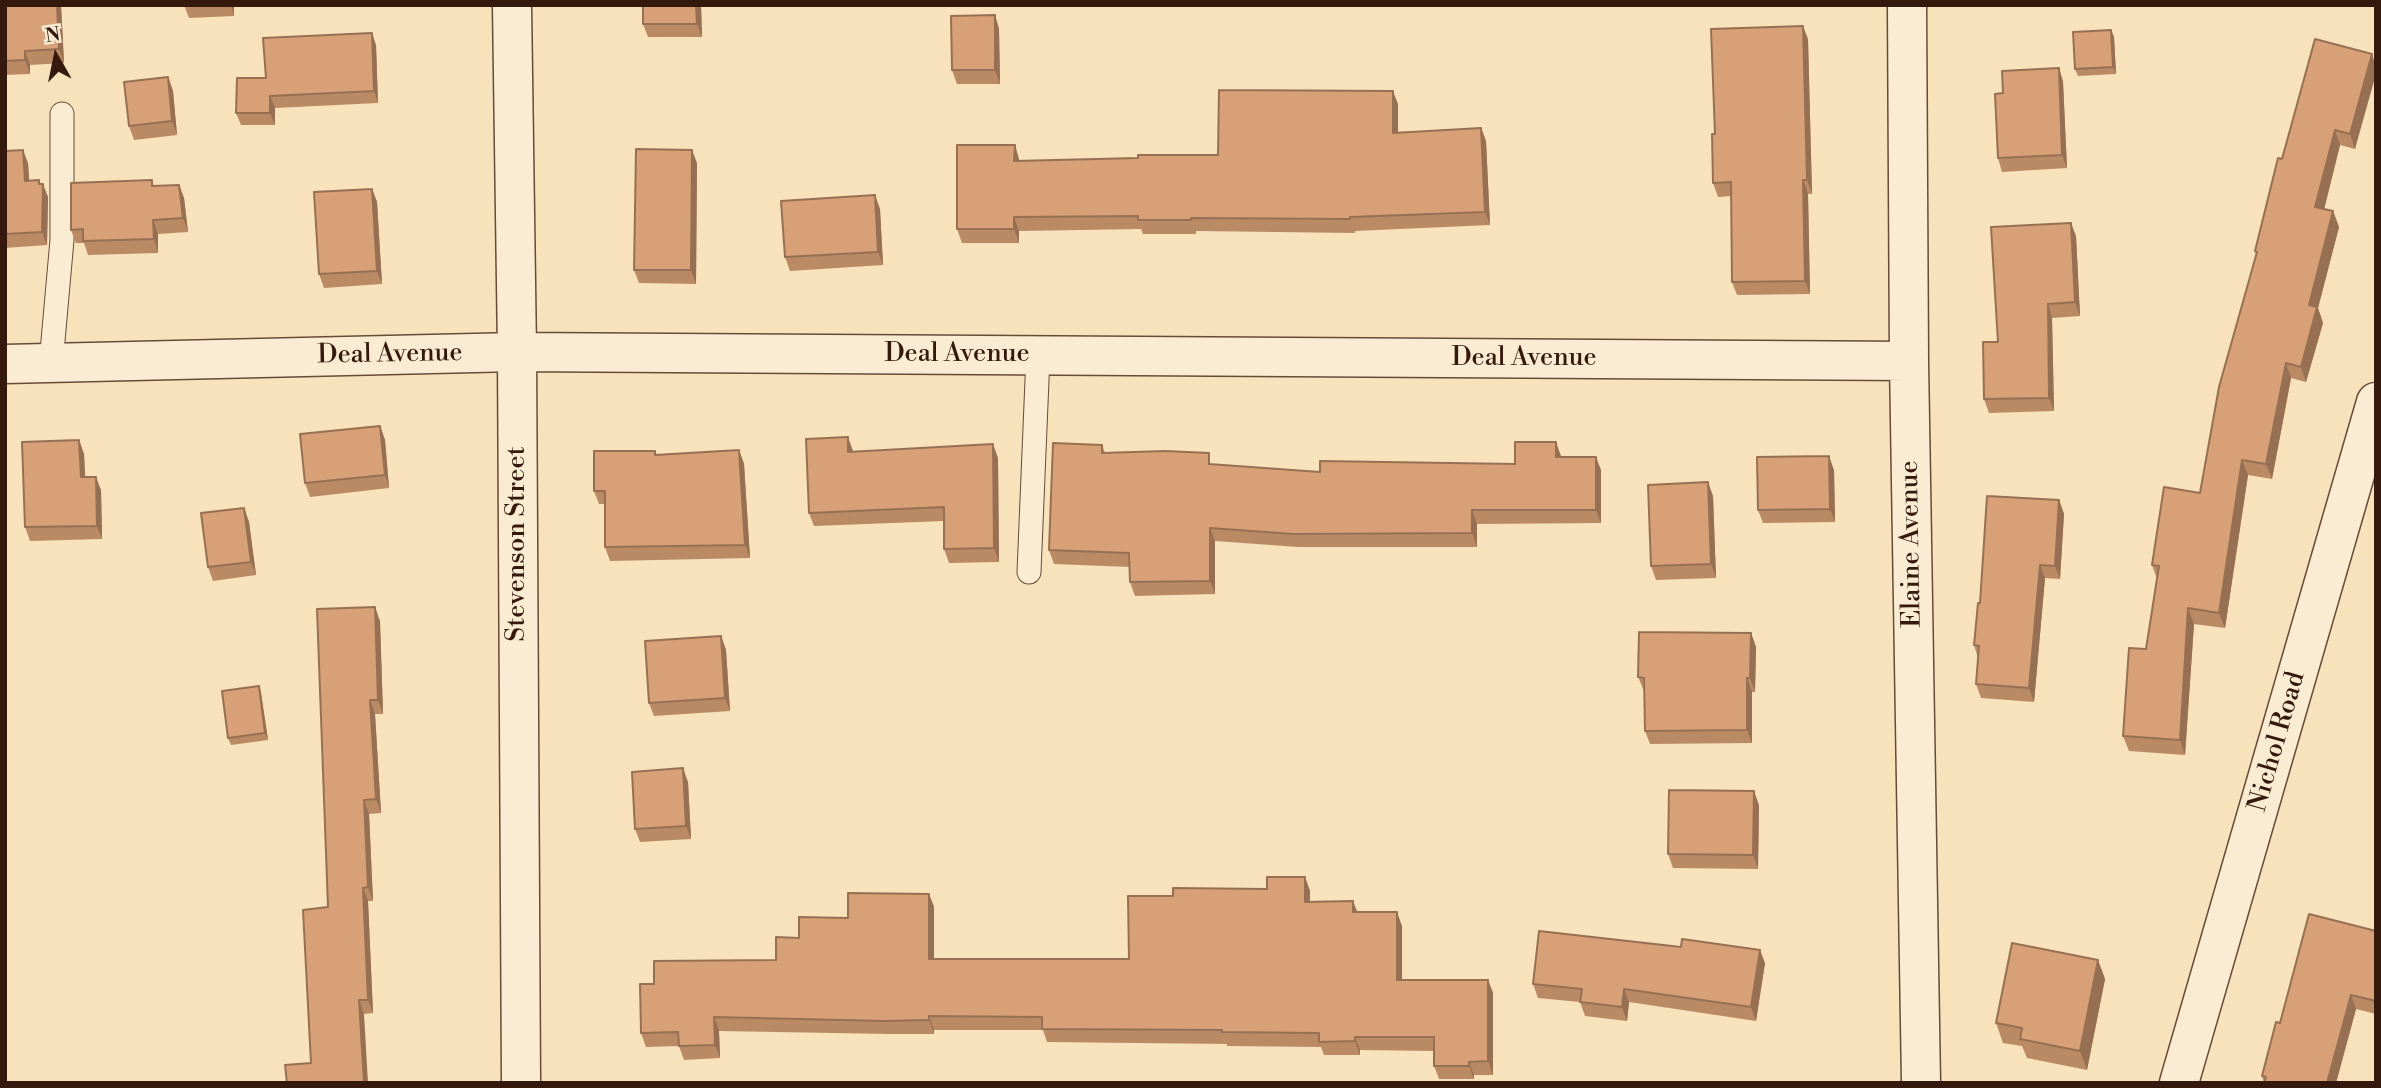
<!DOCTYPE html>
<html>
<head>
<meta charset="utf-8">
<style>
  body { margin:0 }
  #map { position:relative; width:2381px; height:1088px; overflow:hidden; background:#f7e2bc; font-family:"Libre Bodoni",serif }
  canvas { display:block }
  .frame { position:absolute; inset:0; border:7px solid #35190d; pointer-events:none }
  .north { position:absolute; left:21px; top:21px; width:70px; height:70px; -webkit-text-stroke:5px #faecd3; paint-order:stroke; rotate:351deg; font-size:19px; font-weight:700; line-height:28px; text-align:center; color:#35190d }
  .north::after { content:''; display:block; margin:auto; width:24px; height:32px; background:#35190d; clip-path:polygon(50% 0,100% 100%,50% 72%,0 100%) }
</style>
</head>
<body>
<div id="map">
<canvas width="2381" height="1088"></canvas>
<div class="frame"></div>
<div class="north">N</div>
</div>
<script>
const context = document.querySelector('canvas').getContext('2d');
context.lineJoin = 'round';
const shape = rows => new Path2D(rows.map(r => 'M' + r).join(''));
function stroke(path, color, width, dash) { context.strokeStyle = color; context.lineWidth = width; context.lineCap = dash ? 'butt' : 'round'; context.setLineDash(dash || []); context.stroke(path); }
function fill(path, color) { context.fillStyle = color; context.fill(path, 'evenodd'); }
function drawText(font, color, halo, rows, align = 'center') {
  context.font = font + ' "Libre Bodoni",serif'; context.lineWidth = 7; context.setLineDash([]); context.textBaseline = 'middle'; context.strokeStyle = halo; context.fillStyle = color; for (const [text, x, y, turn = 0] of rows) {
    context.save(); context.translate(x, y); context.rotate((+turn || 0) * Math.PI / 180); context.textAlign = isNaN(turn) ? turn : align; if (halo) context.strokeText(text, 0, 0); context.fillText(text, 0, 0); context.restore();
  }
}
const lane = shape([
  [51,363,62,240,62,114],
  [1029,572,1038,356]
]);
const street = shape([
  [512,5,517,352,521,1083],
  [1907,5,1909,361,1921,1083],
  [5,364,517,352,1909,361],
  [2179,1083,2376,402]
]);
const wall = shape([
  [5,5,61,5,64,63,30,65,30,74,5,75],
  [184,5,234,5,234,16,189,18],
  [701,5,702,37,648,37,643,24],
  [995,15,999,29,1000,84,957,84,952,70],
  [2111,30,2114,37,2116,74,2078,76,2075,69],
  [1808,39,1812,194,1808,194,1810,294,1737,295,1732,282,1731,196,1718,197,1713,183,1715,134],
  [376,45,378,103,275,108,275,125,241,125,236,113,266,78],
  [2372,54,2355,149,2340,145,2324,209,2333,211,2339,227,2318,308,2323,323,2306,382,2291,378,2272,479,2248,475,2225,628,2194,624,2185,755,2129,751,2123,736,2146,649,2157,579,2152,565,2200,493,2256,255,2255,251,2282,159],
  [2059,68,2063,82,2067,168,2002,172,1998,158],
  [168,77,173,91,177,135,134,140,129,126],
  [1398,104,1398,133,1481,128,1486,141,1490,225,1355,231,1355,233,1196,231,1196,234,1143,234,1141,229,1019,231,1019,243,962,243,957,229,1015,145,1019,161,1138,158,1218,155],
  [5,151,28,163,29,181,40,184,48,197,47,245,5,248],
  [697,163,696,284,639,283,634,270],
  [152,180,154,186,179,185,184,198,188,232,158,234,158,253,88,255,84,243,76,243,71,230],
  [372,189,377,202,382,284,324,288,319,274],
  [880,209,883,265,790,271,785,257],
  [2076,236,2080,316,2052,318,2054,411,1989,413,1984,399,1998,342],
  [380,426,385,440,389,488,310,497,305,483],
  [79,440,84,454,85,477,101,490,102,539,30,541,25,527],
  [1102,445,1105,453,1213,464,1320,472,1515,464,1561,457,1601,470,1601,523,1477,524,1477,547,1298,547,1215,541,1215,594,1135,596,1130,582,1130,567,1054,564,1049,550],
  [739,450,744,464,750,558,610,561,605,547,605,504,599,504,594,491,655,451,657,455],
  [853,451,998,458,999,562,949,563,944,549,944,521,814,526,809,513],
  [1834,470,1835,522,1763,523,1758,510],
  [1713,496,1716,578,1656,580,1651,566],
  [2059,500,2064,514,2060,579,2045,578,2034,702,1981,698,1976,684,1978,658,1974,645],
  [244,508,249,522,256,575,213,581,208,567],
  [380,621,383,714,375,714,381,813,369,814,373,901,368,901,373,1013,364,1014,311,1063],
  [1751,633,1756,647,1755,692,1752,692,1752,743,1650,744,1645,731,1644,691,1638,677],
  [721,636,726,650,730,711,654,716,649,703],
  [261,693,268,740,231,745,228,738],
  [688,782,691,839,640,842,635,829],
  [1759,805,1758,869,1673,868,1668,854],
  [1305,877,1310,891,1310,902,1353,901,1357,912,1402,926,1402,980,1488,980,1493,993,1493,1075,1474,1075,1474,1079,1439,1079,1434,1066,1434,1051,1360,1050,1360,1055,1324,1055,1321,1047,1227,1046,1227,1044,1047,1042,1043,1030,934,1030,934,1034,889,1034,719,1031,720,1058,684,1060,679,1046,646,1047,641,1033,654,984,776,960,799,938,848,918,929,894,934,907,934,959,1129,959,1173,896,1267,889],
  [2376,931,2376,1014,2356,1009,2336,1083,2264,1083,2262,1076,2280,1023],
  [2098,960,2105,979,2087,1070,2027,1058,2022,1046,2003,1043,1996,1023],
  [1765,963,1756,1021,1629,1002,1627,1021,1585,1016,1580,1002,1538,998,1533,984]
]);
const shadedWall = shape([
  [57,5,61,5,64,63,59,49],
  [231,5,234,5,234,16],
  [696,5,701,5,702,37,697,24],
  [995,15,999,29,1000,84,995,70],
  [1803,26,1808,39,1812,194,1807,180],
  [2111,30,2114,37,2116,74,2113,67],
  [372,33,376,45,378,103,374,91],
  [25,51,30,65,30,74,25,60],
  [2372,54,2376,66,2376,74,2355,149,2350,134],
  [2059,68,2063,82,2067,168,2062,155],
  [168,77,173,91,177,135,172,121],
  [1393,91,1398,104,1398,147,1393,133],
  [270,96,275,108,275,125,270,113],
  [1481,128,1486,141,1490,225,1485,212],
  [2335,130,2340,145,2321,222,2315,207],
  [1015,145,1019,159,1019,175,1014,161],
  [23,150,28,163,30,195,25,181],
  [692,150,697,163,696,284,691,270],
  [39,180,43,191,43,184,48,197,47,245,42,232],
  [1803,180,1808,194,1810,294,1805,281],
  [179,185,184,198,188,232,183,218],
  [372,189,377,202,382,284,377,271],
  [875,195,880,209,883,265,878,252],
  [2333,211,2339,227,2318,308,2323,323,2306,382,2301,367,2309,305],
  [1014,217,1019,231,1019,243,1014,229],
  [153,220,158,234,158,253,154,239],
  [2071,223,2076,236,2080,316,2075,302],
  [2048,304,2052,318,2054,411,2049,398],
  [2286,363,2291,378,2272,479,2266,464],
  [380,426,385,440,389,488,385,475],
  [848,437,853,451,853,465,848,452],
  [79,440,84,454,86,491,81,477],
  [1556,442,1561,456,1561,470,1556,457],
  [993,444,998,458,999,562,994,548],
  [739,450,744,464,750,558,745,545],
  [1829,456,1834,470,1835,522,1830,509],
  [1596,457,1601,470,1601,523,1596,510],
  [2242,460,2248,475,2225,628,2219,613],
  [96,477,101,490,102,539,97,526],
  [1708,482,1713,496,1716,578,1711,564],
  [2059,500,2064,514,2060,579,2055,566],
  [244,508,249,522,256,575,251,562],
  [1472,510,1477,524,1477,547,1472,533],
  [1210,528,1215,541,1215,594,1210,581],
  [2040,565,2045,578,2034,702,2029,688],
  [375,607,380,621,383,714,378,700],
  [2188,608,2194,624,2185,755,2180,740],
  [1751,633,1756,647,1755,692,1750,678],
  [721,636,726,650,730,711,725,698],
  [1747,678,1752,692,1752,743,1747,730],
  [259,686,261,693,268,740,265,733],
  [370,700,375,714,381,813,376,799],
  [683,768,688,782,691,839,686,826],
  [1754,791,1759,805,1758,869,1753,855],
  [364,800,369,814,373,901,368,887],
  [1305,877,1310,891,1309,915,1305,902],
  [363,888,368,901,373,1013,368,1000],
  [929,894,934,907,934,972,929,959],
  [1353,901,1358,914,1353,912],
  [1397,912,1402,926,1402,994,1397,980],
  [1760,950,1765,963,1756,1021,1751,1007],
  [2098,960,2105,979,2087,1070,2080,1051],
  [1488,980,1493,993,1493,1075,1488,1061],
  [1624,989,1629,1002,1627,1021,1622,1007],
  [2351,995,2356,1009,2336,1083,2327,1083],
  [359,1000,364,1014,368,1083,364,1083],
  [929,1016,934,1030,934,1034,929,1020],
  [714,1017,719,1031,720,1058,715,1045],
  [1355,1037,1360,1050,1360,1055,1355,1041],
  [1469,1062,1474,1075,1474,1079,1469,1066]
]);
const building = shape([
  [5,5,57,5,59,49,25,51,25,60,5,61,5,5],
  [643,5,696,5,697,24,643,24,643,5],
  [995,15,995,70,952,70,951,16,995,15],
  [1803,26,1807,180,1803,180,1805,281,1732,282,1731,182,1713,183,1712,134,1715,134,1711,29,1803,26],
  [2111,30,2113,67,2075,69,2073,32,2111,30],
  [372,33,374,91,270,96,270,113,236,113,237,78,266,78,263,38,372,33],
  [2315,39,2372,54,2350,134,2335,130,2315,207,2333,211,2309,305,2317,307,2301,367,2286,363,2266,464,2242,460,2219,613,2188,608,2180,740,2123,736,2129,648,2146,649,2159,566,2152,565,2164,487,2200,493,2219,387,2257,252,2255,251,2278,158,2282,159,2315,39],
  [2059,68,2062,155,1998,158,1995,94,2003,93,2002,71,2059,68],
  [168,77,172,121,129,126,124,82,168,77],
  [1219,90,1393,91,1393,133,1481,128,1485,212,1350,217,1350,219,1191,218,1191,220,1138,220,1138,216,1014,217,1014,229,957,229,957,145,1015,145,1014,161,1138,158,1138,155,1218,155,1219,90],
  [636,149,692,150,691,270,634,270,636,149],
  [23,150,25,181,39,180,39,184,43,184,42,232,5,234,5,151,23,150],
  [152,180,152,186,179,185,183,218,153,220,154,239,83,241,83,229,71,230,71,183,152,180],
  [372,189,377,271,319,274,314,192,372,189],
  [875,195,878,252,785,257,781,201,875,195],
  [2071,223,2075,302,2048,304,2049,398,1984,399,1983,342,1998,342,1991,227,2071,223],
  [380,426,385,475,305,483,300,434,380,426],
  [848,437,848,452,993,444,994,548,944,549,944,507,809,513,806,439,848,437],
  [79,440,81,477,96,477,97,526,25,527,22,442,79,440],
  [1515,442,1556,442,1556,457,1596,457,1596,510,1472,510,1472,533,1293,534,1210,528,1210,581,1130,582,1129,553,1049,550,1053,443,1102,445,1102,453,1165,451,1209,453,1209,464,1320,472,1320,461,1515,464,1515,442],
  [739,450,745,545,605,547,605,491,594,491,594,451,655,451,655,455,739,450],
  [1829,456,1830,509,1758,510,1757,457,1829,456],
  [1708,482,1711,564,1651,566,1648,485,1708,482],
  [1987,496,2059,500,2055,566,2040,565,2029,688,1976,684,1979,646,1974,645,1978,603,1980,603,1987,496],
  [244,508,251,562,208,567,201,513,244,508],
  [375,607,378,700,370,700,376,799,364,800,368,887,363,888,368,1000,359,1000,364,1083,287,1083,285,1065,311,1063,303,910,328,907,317,609,375,607],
  [1639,632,1751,633,1750,678,1747,678,1747,730,1645,731,1644,678,1638,677,1639,632],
  [721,636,725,698,649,703,645,641,721,636],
  [259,686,265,733,228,738,222,691,259,686],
  [683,768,686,826,635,829,632,772,683,768],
  [1669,790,1754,791,1753,855,1668,854,1669,790],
  [1267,877,1305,877,1305,902,1353,901,1353,912,1397,912,1397,980,1488,980,1488,1061,1469,1062,1469,1066,1434,1066,1434,1037,1355,1037,1355,1041,1319,1042,1319,1033,1222,1032,1222,1030,1042,1029,1042,1017,929,1016,929,1020,884,1021,714,1017,715,1045,679,1046,678,1032,641,1033,640,984,654,984,654,961,776,960,776,937,799,938,799,917,848,918,848,893,929,894,929,959,1129,959,1128,896,1173,896,1173,888,1267,889,1267,877],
  [2309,914,2376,931,2376,1001,2351,995,2327,1083,2264,1083,2266,1077,2262,1076,2276,1022,2280,1023,2309,914],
  [1539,931,1681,947,1682,939,1760,950,1751,1007,1624,989,1622,1007,1580,1002,1582,989,1533,984,1539,931],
  [2012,943,2098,960,2080,1051,2020,1039,2022,1028,1996,1023,2012,943]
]);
const streetNames = [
  ["Deal Avenue",390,355,-1],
  ["Deal Avenue",957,355],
  ["Deal Avenue",1524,359],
  ["Stevenson Street",518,544,-90],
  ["Elaine Avenue",1912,544,-91],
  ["Nichol Road",2278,742,-74]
];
stroke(lane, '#664b39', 25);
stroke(street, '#664b39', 41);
stroke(lane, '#faecd3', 23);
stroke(street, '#faecd3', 38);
fill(wall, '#ba8a65');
fill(shadedWall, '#977053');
fill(building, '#d8a076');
stroke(building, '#977053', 2);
drawText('26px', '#35190d', '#faecd3', streetNames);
</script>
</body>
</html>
